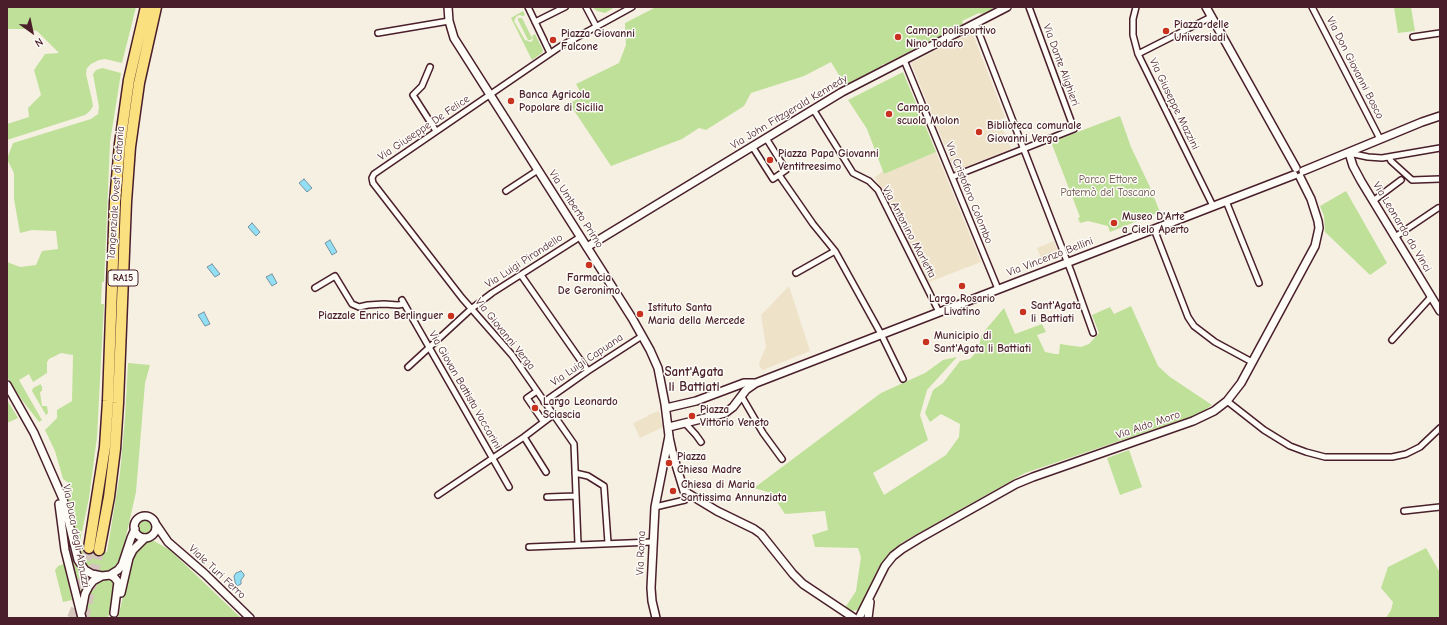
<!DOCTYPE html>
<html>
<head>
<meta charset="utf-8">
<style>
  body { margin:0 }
  #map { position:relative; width:1447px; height:625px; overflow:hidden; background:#f6f0e2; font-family:"Comic Neue",sans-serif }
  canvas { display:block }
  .frame { position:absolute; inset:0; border:8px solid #4a1f2b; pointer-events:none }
  .north { position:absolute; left:12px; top:12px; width:40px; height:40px; -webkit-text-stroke:3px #fdfcf7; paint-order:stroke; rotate:147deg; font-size:11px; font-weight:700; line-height:16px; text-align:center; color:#4a1f2b }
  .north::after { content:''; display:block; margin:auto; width:14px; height:18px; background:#4a1f2b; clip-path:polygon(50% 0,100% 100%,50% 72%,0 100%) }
</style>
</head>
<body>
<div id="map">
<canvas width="1447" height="625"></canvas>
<div class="frame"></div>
<div class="north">N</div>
</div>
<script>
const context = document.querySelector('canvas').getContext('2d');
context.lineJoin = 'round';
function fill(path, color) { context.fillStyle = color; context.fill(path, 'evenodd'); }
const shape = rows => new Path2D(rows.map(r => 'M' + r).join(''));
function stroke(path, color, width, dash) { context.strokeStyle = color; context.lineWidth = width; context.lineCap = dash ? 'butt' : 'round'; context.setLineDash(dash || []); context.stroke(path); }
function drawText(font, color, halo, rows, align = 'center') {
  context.font = font + ' "Comic Neue",sans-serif'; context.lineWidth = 3; context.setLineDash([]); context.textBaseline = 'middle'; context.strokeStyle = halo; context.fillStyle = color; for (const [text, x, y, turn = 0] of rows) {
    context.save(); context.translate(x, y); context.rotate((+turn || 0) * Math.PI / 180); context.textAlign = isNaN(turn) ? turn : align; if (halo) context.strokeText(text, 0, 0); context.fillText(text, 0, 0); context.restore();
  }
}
const built = shape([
  [972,32,1005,117,1000,120,1011,149,955,171,911,63],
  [936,152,981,262,929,282,875,177,883,171,884,174],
  [1054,241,1060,258,1043,264,1037,248],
  [789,286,810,351,763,370,760,367,759,363,766,347,761,315],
  [659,411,663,427,640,438,633,423,648,416,648,415]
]);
const green = shape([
  [7,7,136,7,122,63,105,59,99,60,91,64,87,68,86,74,92,100,93,106,90,111,85,115,7,140,7,124,29,117,28,108,41,95,34,70,45,54,59,53,37,31,26,29,7,29],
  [592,7,615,7,605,13,597,11],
  [656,7,992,7,993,9,982,14,979,13,962,21,963,24,885,64,883,64,880,67,845,85,831,62,804,76,751,93,744,106,706,130,699,128,682,139,611,166,569,103,583,97,576,84,619,63,626,45,625,23],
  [1394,7,1411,7,1415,31,1398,33],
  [523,11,525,15,523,16,519,15,516,17,514,21,525,40,531,42,533,40,532,36,535,34,543,50,542,53,532,60,511,18],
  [518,18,522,18,532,38,531,40,528,40,518,20],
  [102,68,121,73,110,142,104,282,102,282,101,304,104,304,97,437,89,498,79,546,107,552,120,473,125,418,128,363,150,365,145,383,136,492,122,554,120,560,114,567,111,570,99,573,89,569,81,561,66,497,65,491,69,483,63,479,55,451,45,430,57,418,57,410,72,401,73,355,61,353,49,359,47,362,47,373,33,382,29,374,19,380,42,420,39,422,22,400,7,377,8,373,7,370,7,262,20,267,36,265,42,251,58,249,56,231,32,230,20,233,14,199,14,173,7,159,13,143,91,119,98,114,99,107,93,74,96,70],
  [903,72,936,152,884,174,867,129,848,100],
  [1120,116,1131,147,1149,185,1160,212,1110,232,1108,226,1088,221,1080,223,1078,218,1080,217,1051,142],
  [1346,191,1387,263,1370,275,1325,232,1324,216,1320,206],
  [1131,306,1158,366,1170,377,1212,405,1202,412,1193,416,1025,473,903,542,891,552,879,567,871,583,864,602,862,606,857,610,851,611,845,608,856,591,861,557,858,548,815,547,812,535,828,530,825,511,785,514,771,493,754,488,881,393,925,373,943,360,957,357,927,390,920,415,928,440,873,473,884,495,946,455,959,437,960,424,941,414,930,422,925,413,933,390,943,383,960,361,970,359,978,350,982,334,1004,308,1015,334,1042,324,1046,332,1037,335,1045,352,1055,354,1059,354,1060,344,1081,347,1089,344,1099,333,1092,315,1110,307,1114,314],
  [41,384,41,386,42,386,42,391,40,392,42,406,47,406,48,413,46,415,32,391,33,388],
  [7,400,18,418,7,423],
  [1129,450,1142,487,1120,495,1107,458],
  '138 527a7 7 0 1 1 14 0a7 7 0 1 1-14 0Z',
  [149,541,154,541,170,550,241,618,118,618,132,558,144,543],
  [1426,548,1439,571,1440,571,1440,618,1386,618,1391,610,1393,602,1381,588,1388,567],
  [70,552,73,553,92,578,79,593],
  [64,564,72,600,63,602,55,570,58,566],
  [109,578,115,582,115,590,108,618,84,618,89,591,97,581]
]);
const water = shape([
  [304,179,312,188,307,192,299,183,304,179],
  [252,223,260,232,256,236,248,227,252,223],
  [330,240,337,252,332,255,325,243,330,240],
  [212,264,220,274,215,277,207,267,212,264],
  [272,274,277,283,272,286,266,277,272,274],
  [204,312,210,324,205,326,198,315,204,312],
  [241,571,244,574,244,576,241,580,241,584,237,586,235,582,234,576,236,573,241,571]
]);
const motorwayTunnel = shape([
  [72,618,77,606,89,548],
  [84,618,99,550]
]);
const minor = shape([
  [528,7,550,53],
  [586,7,596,26],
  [1136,7,1133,19,1133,35,1138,54,1213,206],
  [1312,7,1380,139],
  [535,22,565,7],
  [975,23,1072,274,1093,333],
  [378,33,449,21],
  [1413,37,1440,33],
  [1138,54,1211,17],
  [904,60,998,289],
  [430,67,422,86,413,95,436,131],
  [813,109,853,173,869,181,878,190,939,312],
  [752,146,773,179,786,170,766,138],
  [1349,153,1368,157,1382,158,1440,148],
  [1389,157,1391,161,1412,180,1440,179],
  [779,175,813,224,835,251,881,334,903,379],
  [952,177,1074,129,1029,7],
  [506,191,538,170],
  [1226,201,1259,283],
  [1373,201,1401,180],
  [1154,229,1188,317,1194,326,1215,342,1252,362],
  [1395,237,1438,208],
  [796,273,835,251],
  [521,275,588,371],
  [315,288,335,276,352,304,359,307,368,305,384,304,398,305,404,304],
  [402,300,509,487],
  [1392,340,1431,297],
  [408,367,471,309,492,293,580,237],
  [537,391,527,398,543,421],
  [742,397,763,433,782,459],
  [1227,401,1264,430,1290,446,1306,452,1325,457,1392,457,1406,454,1420,447,1440,428],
  [544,402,588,371,642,336],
  [685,423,696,435,701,442],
  [524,437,546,472],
  [575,473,588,476,604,486,608,543],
  [438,495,524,437,553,415],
  [547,497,576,496],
  [655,507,685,500,688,495],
  [1404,511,1440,507],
  [578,544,574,444,512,355,462,298,373,183,372,178,374,174,561,46,632,7],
  [529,547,652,542]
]);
const tertiary = shape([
  [1349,153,1353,166,1361,181,1440,311],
  [587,247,842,92,1007,7],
  [669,437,673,455,684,491,717,511,754,529,761,534,793,574,803,584,854,618]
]);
const secondary = shape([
  [448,7,449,21,454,38,632,318,650,350,658,368,665,404,669,436,655,507,651,588,652,601,656,618],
  [1206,7,1296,168],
  [1303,171,1422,122,1440,116],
  [7,385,34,433,63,499,78,560,85,570,92,574,102,576],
  [666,408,696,401,744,383,756,383],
  [669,427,725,413,733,407,746,390,756,383,1294,175],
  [59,504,65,550,82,618],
  '134 527a11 11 0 1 1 22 0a11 11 0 1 1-22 0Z',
  [155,523,168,542,205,574,250,618],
  [110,575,118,570,122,565,131,538,135,529],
  [121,593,129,558,133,550,145,538],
  [82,610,85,594,89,586,93,581,102,576,110,575,114,577,118,582,114,613],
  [859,618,885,566,893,556,902,549,920,538,1016,484,1033,477,1193,421,1214,411,1227,401,1241,383,1315,246,1319,228,1318,221,1311,199,1300,177],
  [868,618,870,602]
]);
const motorway = shape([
  [89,548,105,447,108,401,115,202,120,144,129,80,146,7],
  [99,550,109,497,115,449,118,403,126,202,130,147,139,83,156,7]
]);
const markers = [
  [1166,31,4,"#c8321e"],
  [898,37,4,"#c8321e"],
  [553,40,4,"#c8321e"],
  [511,101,4,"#c8321e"],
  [889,114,4,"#c8321e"],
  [979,132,4,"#c8321e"],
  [770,160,4,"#c8321e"],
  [1114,223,4,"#c8321e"],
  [589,265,4,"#c8321e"],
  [962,286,4,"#c8321e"],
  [1023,312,4,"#c8321e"],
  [640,314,4,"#c8321e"],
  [451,316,4,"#c8321e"],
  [926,342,4,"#c8321e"],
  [535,408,4,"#c8321e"],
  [692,416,4,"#c8321e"],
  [669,463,4,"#c8321e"],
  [673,491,4,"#c8321e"]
];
const shields = [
  [123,278,30]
];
const shieldNames = [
  ["RA15",123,278]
];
const poiNames = [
  ["Piazza delle",1174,25],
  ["Universiadi",1174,38],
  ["Campo polisportivo",906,31],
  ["Nino Todaro",906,44],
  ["Piazza Giovanni",561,34],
  ["Falcone",561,47],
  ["Banca Agricola",519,95],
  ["Popolare di Sicilia",519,108],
  ["Campo",897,108],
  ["scuola Molon",897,121],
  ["Biblioteca comunale",987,126],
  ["Giovanni Verga",987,139],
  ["Piazza Papa Giovanni",778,154],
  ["Ventitreesimo",778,167],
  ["Museo D'Arte",1122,217],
  ["a Cielo Aperto",1122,230],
  ["Farmacia",589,278,"center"],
  ["De Geronimo",589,291,"center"],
  ["Largo Rosario",962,299,"center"],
  ["Livatino",962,312,"center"],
  ["Sant'Agata",1031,306],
  ["li Battiati",1031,319],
  ["Istituto Santa",648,308],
  ["Maria della Mercede",648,321],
  ["Piazzale Enrico Berlinguer",443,316,"right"],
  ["Municipio di",934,336],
  ["Sant'Agata li Battiati",934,349],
  ["Largo Leonardo",543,402],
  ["Sciascia",543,415],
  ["Piazza",700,410],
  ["Vittorio Veneto",700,423],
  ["Piazza",677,457],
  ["Chiesa Madre",677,470],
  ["Chiesa di Maria",681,485],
  ["Santissima Annunziata",681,498]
];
const streetNames = [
  ["Via Dante Alighieri",1061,65,70],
  ["Via Don Giovanni Bosco",1355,68,63],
  ["Via Giuseppe Mazzini",1174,104,64],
  ["Via John Fitzgerald Kennedy",789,112,-31],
  ["Via Giuseppe De Felice",424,128,-34],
  ["Tangenziale Ovest di Catania",116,193,-86],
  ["Via Cristoforo Colombo",969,193,68],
  ["Via Umberto Primo",576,209,57],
  ["Via Leonardo da Vinci",1402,227,59],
  ["Via Antonino Marletta",909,232,62],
  ["Via Vincenzo Bellini",1050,257,-21],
  ["Via Luigi Pirandello",524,261,-33],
  ["Via Giovanni Verga",505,334,51],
  ["Via Luigi Capuana",587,360,-34],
  ["Via Giovan Battista Vaccarini",465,390,60],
  ["Via Aldo Moro",1148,425,-19],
  ["Via Duca degli Abruzzi",76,536,79],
  ["Via Roma",641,553,-88],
  ["Viale Turi Ferro",217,572,43]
];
const parkNames = [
  ["Parco Ettore",1108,180],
  ["Paternò del Toscano",1108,193]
];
const quarterNames = [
  ["Sant'Agata",694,372],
  ["li Battiati",694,387]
];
fill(built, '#eee2c9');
fill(green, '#bfe099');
fill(water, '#92def2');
stroke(water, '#7592a2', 1);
stroke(motorwayTunnel, '#d4c6bd', 10, [10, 5]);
stroke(minor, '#4a1f2b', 8);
stroke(tertiary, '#4a1f2b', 10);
stroke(secondary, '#4a1f2b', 10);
stroke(motorway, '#4a1f2b', 13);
stroke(minor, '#fdfcf7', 5);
stroke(tertiary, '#fdfcf7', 7);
stroke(secondary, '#fdfcf7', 7);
stroke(motorway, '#fbe080', 10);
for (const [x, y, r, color] of markers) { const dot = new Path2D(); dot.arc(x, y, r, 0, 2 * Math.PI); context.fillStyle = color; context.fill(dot); stroke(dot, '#fdfcf7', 1.5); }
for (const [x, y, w] of shields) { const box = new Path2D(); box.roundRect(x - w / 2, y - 8, w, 16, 3); context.fillStyle = '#fdfcf7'; context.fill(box); stroke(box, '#4a1f2b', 1); }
drawText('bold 10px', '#4a1f2b', null, shieldNames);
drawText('bold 11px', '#4a1f2b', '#fdfcf7', poiNames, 'left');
drawText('11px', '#4a1f2b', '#fdfcf7', streetNames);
drawText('11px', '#674f46', '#fdfcf7', parkNames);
drawText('bold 13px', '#4a1f2b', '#fdfcf7', quarterNames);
</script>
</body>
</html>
